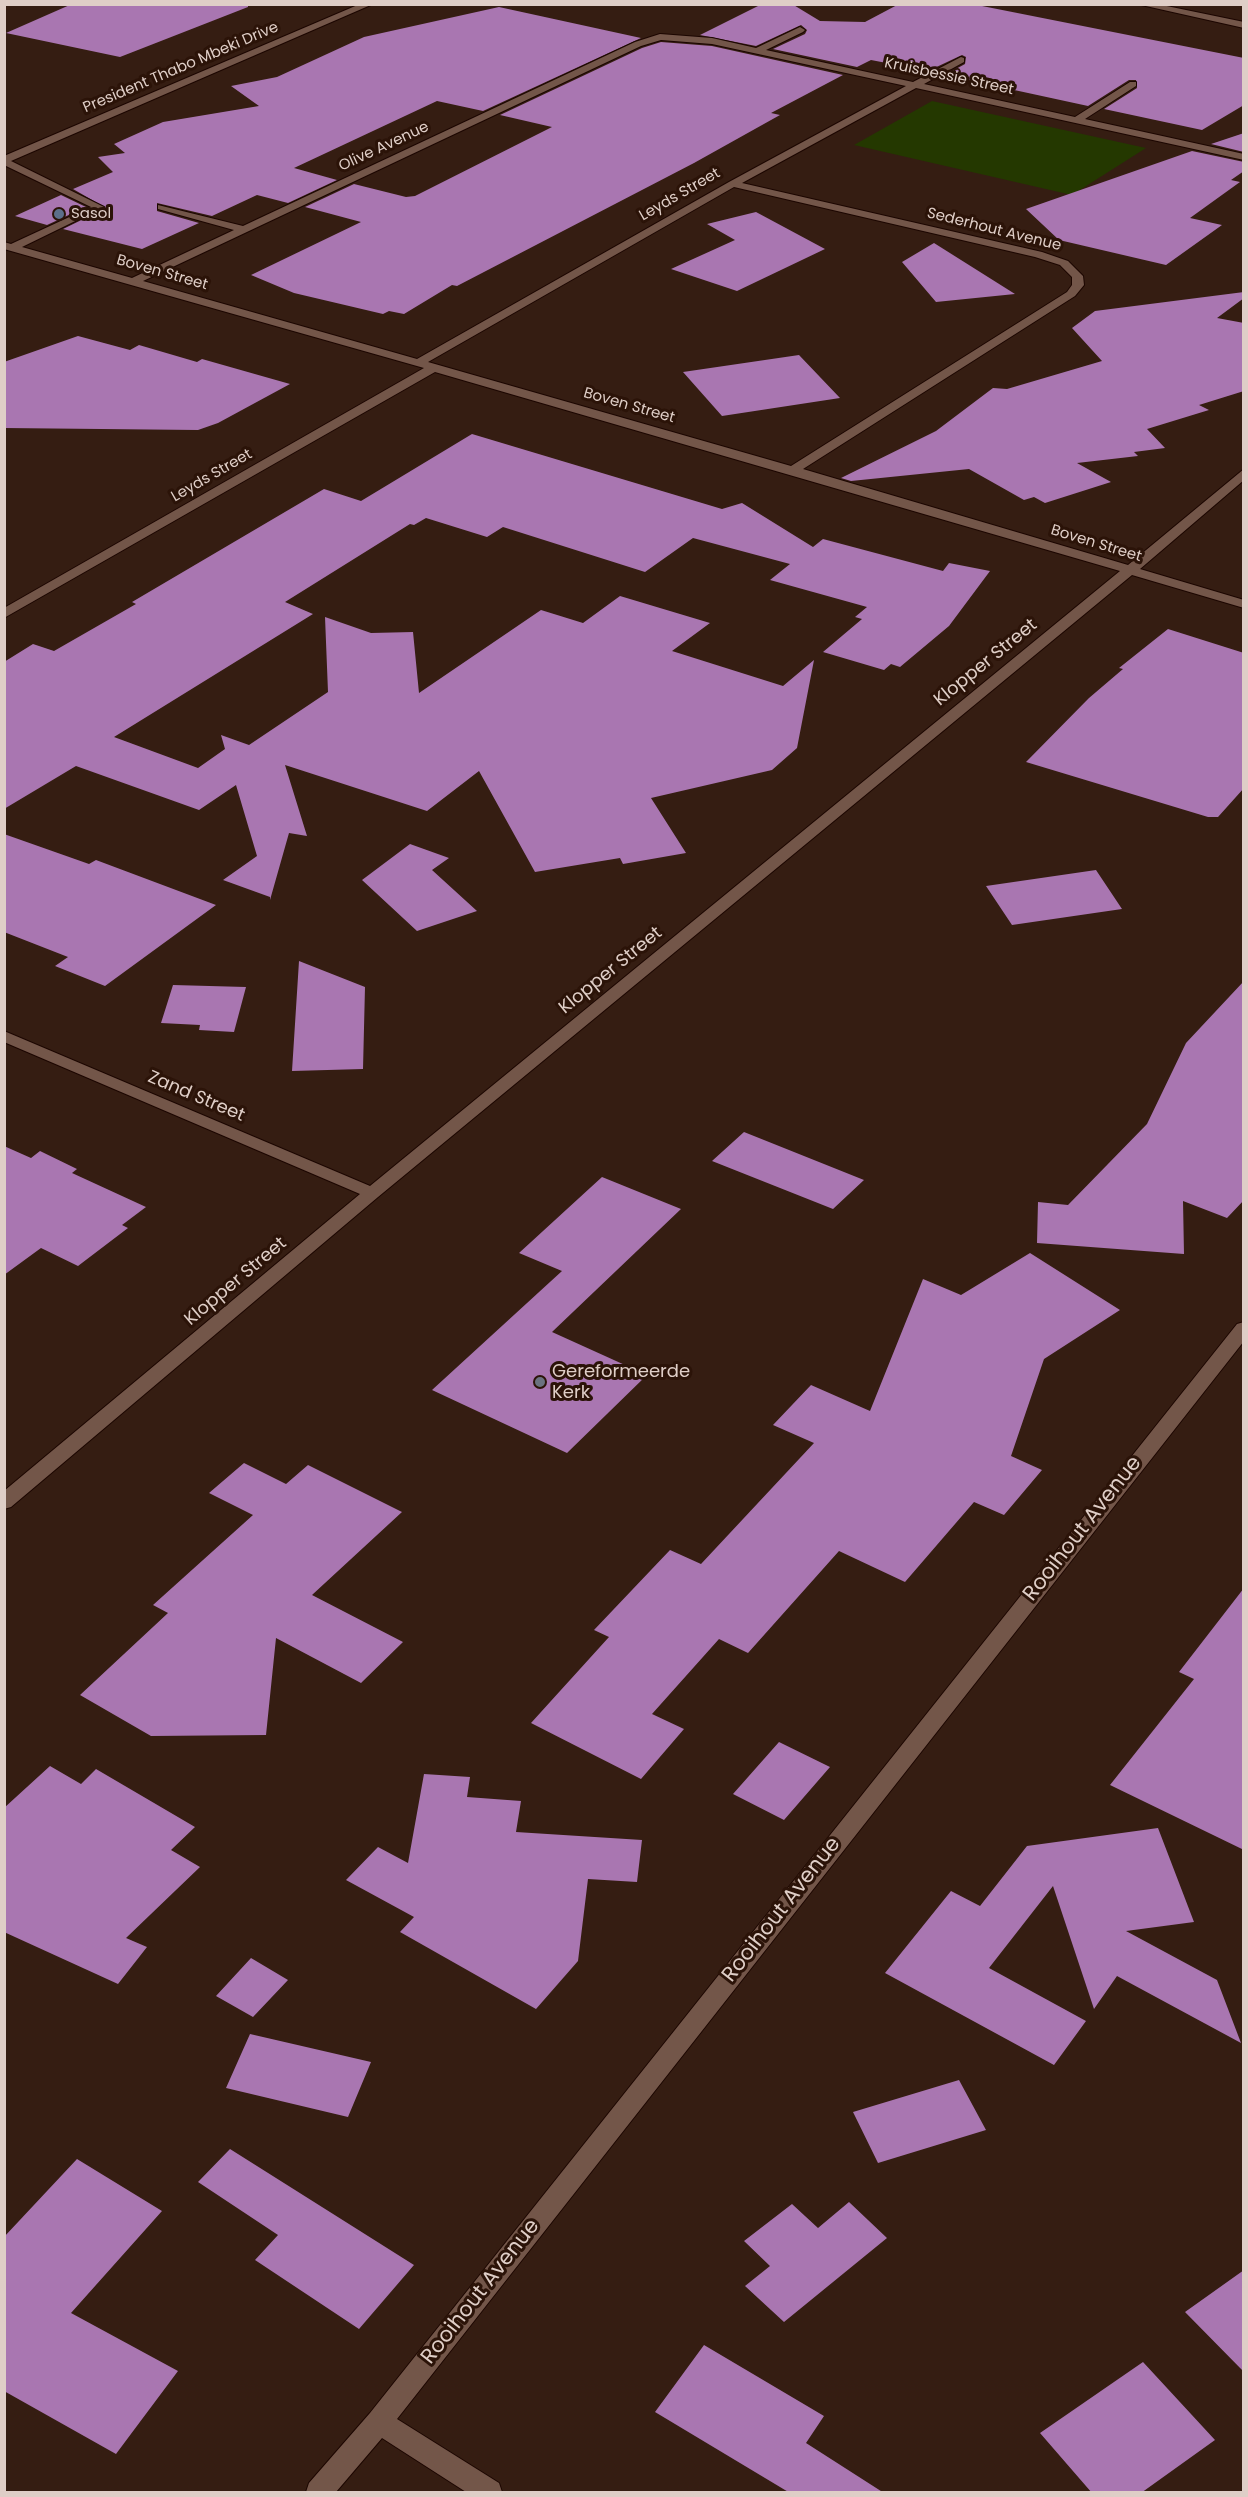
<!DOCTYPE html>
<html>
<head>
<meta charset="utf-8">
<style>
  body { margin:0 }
  #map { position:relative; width:1248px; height:2497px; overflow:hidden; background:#351d12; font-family:Poppins,sans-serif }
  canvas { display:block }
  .frame { position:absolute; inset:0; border:6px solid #dfcec7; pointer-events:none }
</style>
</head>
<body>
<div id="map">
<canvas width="1248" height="2497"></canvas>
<div class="frame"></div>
</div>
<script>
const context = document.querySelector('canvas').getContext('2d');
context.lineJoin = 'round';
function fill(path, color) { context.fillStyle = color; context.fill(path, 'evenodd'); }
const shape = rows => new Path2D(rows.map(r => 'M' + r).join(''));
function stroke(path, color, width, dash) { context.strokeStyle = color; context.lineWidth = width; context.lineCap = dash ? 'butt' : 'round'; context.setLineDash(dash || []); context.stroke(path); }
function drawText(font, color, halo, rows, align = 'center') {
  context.font = font + ' Poppins,sans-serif'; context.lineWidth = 6; context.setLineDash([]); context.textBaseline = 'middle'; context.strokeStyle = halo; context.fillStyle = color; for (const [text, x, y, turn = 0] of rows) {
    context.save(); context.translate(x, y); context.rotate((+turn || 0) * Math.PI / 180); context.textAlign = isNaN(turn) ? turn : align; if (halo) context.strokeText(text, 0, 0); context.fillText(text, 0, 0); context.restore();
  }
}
const green = shape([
  [932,101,1146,148,1072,195,854,145]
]);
const building = shape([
  [72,4,248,4,248,7,120,57,6,33],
  [762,4,792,4,820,21,865,22,899,4,972,4,1244,58,1244,105,1202,130,1104,109,1137,88,1136,80,1129,80,1088,106,945,75,965,64,966,57,962,55,928,71,871,60,857,67,773,49,805,34,807,30,801,25,756,46,700,35],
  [499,7,641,38,483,111,437,101,294,168,337,180,288,203,257,195,212,216,157,203,157,211,199,223,142,249,63,229,106,208,73,189,113,172,98,157,125,153,114,144,163,122,259,106,231,86,277,77,364,37],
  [661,42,712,46,843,75,771,113,780,115,694,163,457,286,452,285,404,314,389,311,383,314,294,293,251,275,361,222,305,207,354,184,406,197,415,196,552,127,500,115,642,48],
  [1244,133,1244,152,1211,144],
  [1192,151,1244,162,1244,171,1231,180,1240,182,1190,218,1222,225,1166,265,1059,240,1026,209],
  [61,195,86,207,47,225,15,216],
  [756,212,825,249,737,291,671,269,735,240,707,224],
  [934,243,1015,294,936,302,902,262],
  [1244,292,1244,298,1217,318,1244,323,1244,391,1199,405,1209,410,1147,429,1165,448,1134,452,1138,456,1077,463,1111,482,1045,503,1034,497,1024,500,969,469,851,481,841,478,936,431,993,388,1007,389,1102,361,1072,328,1095,311],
  [78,336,130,350,139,345,197,362,202,359,290,384,218,423,198,430,4,428,4,362],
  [799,355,840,398,722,416,683,372],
  [472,434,722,509,742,503,813,547,823,539,943,571,949,563,990,571,949,626,900,667,891,664,884,670,823,652,862,619,855,617,867,607,770,580,790,564,693,538,645,572,503,527,487,537,426,518,414,525,410,524,285,602,313,614,114,737,198,768,225,749,221,735,249,745,328,692,325,617,371,633,413,632,419,693,541,610,583,623,620,596,710,623,672,651,783,686,814,660,797,748,772,770,651,798,686,853,623,864,620,858,535,872,479,771,427,811,285,765,307,836,289,833,270,900,270,897,223,880,257,856,236,785,199,810,76,766,4,809,4,662,33,644,54,651,136,604,132,602,324,489,361,501],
  [1168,629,1244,653,1244,788,1218,817,1208,817,1026,762,1089,698,1123,669,1119,668],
  [4,834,89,864,96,860,216,905,105,986,55,966,68,957,4,932],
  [410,844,449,858,432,870,477,911,417,931,362,880],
  [1096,870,1122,909,1012,925,986,886],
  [299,961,365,987,363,1069,292,1071],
  [1244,981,1244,1200,1227,1218,1183,1201,1184,1254,1037,1243,1038,1202,1068,1205,1147,1124,1186,1043],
  [173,985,246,987,234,1032,199,1030,200,1025,161,1023],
  [744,1132,864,1180,833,1209,712,1161],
  [4,1146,31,1158,40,1151,77,1169,72,1173,146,1207,122,1225,128,1228,78,1266,41,1248,4,1275],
  [602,1177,681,1209,552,1332,647,1375,567,1453,432,1390,562,1271,519,1253],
  [1030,1253,1120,1310,1044,1359,1011,1456,1042,1470,1004,1515,974,1502,905,1582,839,1551,748,1653,719,1639,652,1714,684,1729,641,1779,531,1723,609,1637,594,1630,670,1550,701,1564,814,1443,773,1425,811,1385,870,1411,923,1279,961,1295],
  [244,1463,286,1484,308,1465,402,1512,312,1595,403,1642,361,1683,276,1638,266,1735,151,1736,80,1695,168,1613,153,1605,253,1515,209,1493],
  [1244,1588,1244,1850,1110,1785,1194,1679,1179,1672],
  [779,1742,830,1767,784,1820,733,1794],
  [50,1766,81,1784,96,1769,195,1827,171,1850,200,1867,126,1938,147,1947,118,1984,4,1932,4,1808],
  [424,1774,470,1777,467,1797,521,1801,516,1832,642,1840,637,1882,588,1879,578,1961,536,2009,400,1932,414,1917,346,1880,378,1847,408,1863],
  [1158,1828,1194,1922,1126,1931,1217,1980,1241,2043,1117,1976,1094,2009,1053,1886,989,1968,1086,2021,1054,2065,885,1973,951,1891,980,1906,1027,1846],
  [251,1958,288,1980,253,2017,216,1996],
  [250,2034,371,2062,348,2117,226,2088],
  [959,2080,986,2130,878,2163,853,2112],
  [230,2149,414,2265,359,2329,255,2260,278,2235,198,2182],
  [77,2159,162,2211,71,2313,178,2371,116,2454,4,2391,4,2237],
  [849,2202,887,2238,784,2322,745,2286,770,2266,744,2241,792,2204,818,2228],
  [1244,2270,1244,2372,1185,2312],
  [704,2345,824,2416,806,2443,884,2493,790,2493,655,2412],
  [1143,2362,1215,2440,1141,2493,1092,2493,1040,2433]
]);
const minor = shape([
  [360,4,373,4,11,161,104,207,22,247,132,278,234,230,158,209,158,205,243,226,635,42,660,34,712,38,756,48,800,27,805,30,803,32,766,50,913,82,961,57,964,58,964,62,924,84,1075,117,1130,82,1136,82,1136,86,1085,119,1244,154,1244,160,916,88,742,183,1042,252,1068,261,1083,276,1084,285,1075,296,803,469,1128,565,1244,469,1244,480,1140,569,1244,600,1244,608,1132,575,378,1197,11,1507,4,1509,4,1491,360,1194,4,1042,4,1031,370,1186,1120,571,435,372,4,618,4,608,424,368,4,249,4,242,11,244,91,207,4,165,4,156,360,4],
  [661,40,712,44,906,86,729,182,417,359,143,281,641,46,661,40],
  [734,187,1035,257,1060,265,1072,277,1072,285,1067,292,791,466,428,362,734,187],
  [1137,4,1157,4,1244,22,1244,28,1137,4],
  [1244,1322,1244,1341,397,2419,499,2483,502,2492,466,2492,382,2438,336,2492,306,2492,309,2483,370,2413,1237,1324,1244,1322]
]);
const markers = [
  [59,214,6,"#5c6f8a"],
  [540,1382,6,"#6b7280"]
];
const farStreetnames = [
  ["President Thabo Mbeki Drive",181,68,-23],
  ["Kruisbessie Street",949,77,12],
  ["Olive Avenue",384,147,-25],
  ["Leyds Street",680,195,-30],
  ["Sederhout Avenue",994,230,14],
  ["Boven Street",162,273,16],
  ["Boven Street",629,406,16],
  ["Leyds Street",212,476,-30],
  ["Boven Street",1096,544,17]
];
const farPoinames = [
  ["Sasol",71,214]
];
const streetNames = [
  ["Klopper Street",986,663,-39],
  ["Klopper Street",611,971,-39],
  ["Zand Street",196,1097,23],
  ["Klopper Street",236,1282,-40]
];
const poiNames = [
  ["Gereformeerde",552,1372],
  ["Kerk",552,1393]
];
const nearStreetnames = [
  ["Rooihout Avenue",1083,1529,-52],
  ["Rooihout Avenue",782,1910,-52],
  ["Rooihout Avenue",481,2292,-52]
];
fill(green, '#243800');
fill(building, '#a976b1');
stroke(minor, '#1c0600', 2);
fill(minor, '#735649');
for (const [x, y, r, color] of markers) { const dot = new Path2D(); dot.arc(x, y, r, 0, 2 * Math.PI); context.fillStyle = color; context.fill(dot); stroke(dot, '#2b1308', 2); }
drawText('15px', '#dfcec7', '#2b1308', farStreetnames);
drawText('15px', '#dfcec7', '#2b1308', farPoinames, 'left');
drawText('18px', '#dfcec7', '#2b1308', streetNames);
drawText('18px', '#dfcec7', '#2b1308', poiNames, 'left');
drawText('21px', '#dfcec7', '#2b1308', nearStreetnames);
</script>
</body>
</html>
